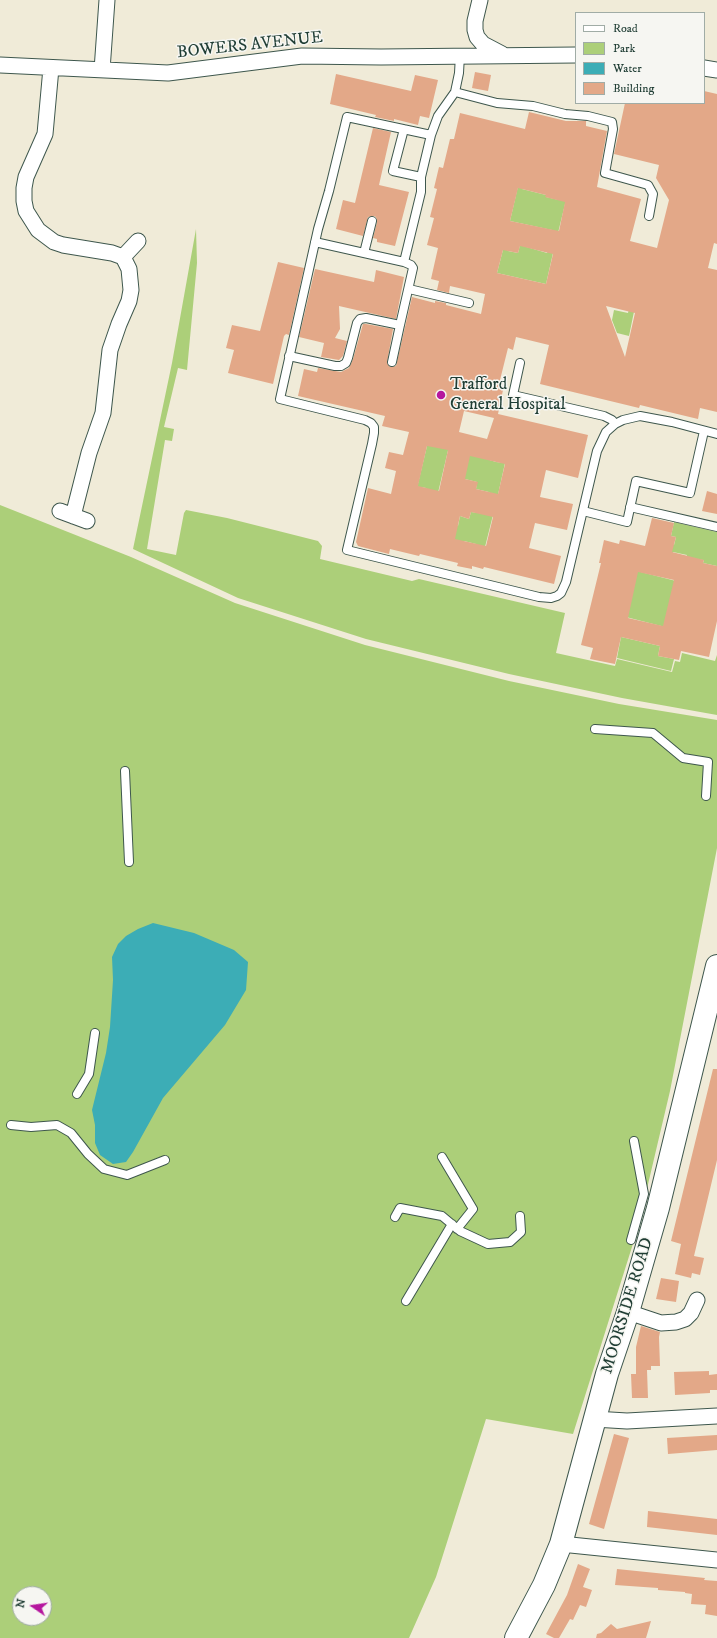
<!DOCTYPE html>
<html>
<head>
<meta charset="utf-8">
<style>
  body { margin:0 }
  #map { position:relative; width:717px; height:1638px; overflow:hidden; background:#f0ebd8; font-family:"IM FELL DW Pica",serif }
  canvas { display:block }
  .legend { position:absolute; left:575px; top:12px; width:130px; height:92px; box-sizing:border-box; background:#f6f6f2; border:1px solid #a0aca6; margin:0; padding:5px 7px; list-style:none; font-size:12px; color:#1f3d34 }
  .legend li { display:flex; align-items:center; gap:8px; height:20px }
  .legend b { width:20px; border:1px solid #a0aca6 }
  .north { position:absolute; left:12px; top:1586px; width:40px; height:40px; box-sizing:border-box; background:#f6f6f2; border:1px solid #a0aca6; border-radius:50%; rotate:283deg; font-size:11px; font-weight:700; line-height:16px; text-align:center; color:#1f3d34 }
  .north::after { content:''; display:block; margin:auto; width:14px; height:18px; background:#b5179e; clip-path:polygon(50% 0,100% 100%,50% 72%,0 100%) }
</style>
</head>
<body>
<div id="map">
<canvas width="717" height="1638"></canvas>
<ul class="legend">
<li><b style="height:5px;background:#fff"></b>Road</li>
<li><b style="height:11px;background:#accf79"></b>Park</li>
<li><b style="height:11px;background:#3cadb6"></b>Water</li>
<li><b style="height:11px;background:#e3a888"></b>Building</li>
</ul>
<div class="north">N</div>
</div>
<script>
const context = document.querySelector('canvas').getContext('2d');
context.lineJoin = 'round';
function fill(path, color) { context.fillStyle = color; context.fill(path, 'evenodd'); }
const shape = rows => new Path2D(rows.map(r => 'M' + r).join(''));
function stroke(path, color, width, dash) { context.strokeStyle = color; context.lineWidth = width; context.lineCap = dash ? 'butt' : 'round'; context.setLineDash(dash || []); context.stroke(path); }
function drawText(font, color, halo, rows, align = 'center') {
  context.font = font + ' "IM FELL DW Pica",serif'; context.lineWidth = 3; context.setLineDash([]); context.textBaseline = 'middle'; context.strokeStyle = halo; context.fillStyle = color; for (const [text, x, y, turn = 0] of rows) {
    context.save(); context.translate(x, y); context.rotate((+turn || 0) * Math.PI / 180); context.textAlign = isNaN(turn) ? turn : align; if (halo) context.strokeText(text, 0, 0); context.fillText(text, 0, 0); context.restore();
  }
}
const green = shape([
  [519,182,524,183,522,189,546,195,546,197,559,200,566,200,558,233,552,230,510,221],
  [196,229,197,263,187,370,178,368,164,427,174,429,172,441,165,440,147,549,176,555,184,513,186,510,227,518,318,541,322,546,320,559,412,581,419,579,565,613,556,653,615,666,617,659,672,672,675,661,680,662,682,653,715,661,717,655,717,715,622,698,509,674,366,639,238,598,133,549,172,363],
  [520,245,547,253,548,251,553,253,546,284,497,273,504,246,508,251,518,253],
  [632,296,637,297,629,336,617,333,612,320,614,310,628,313],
  [450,442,437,497,426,488,421,487,416,492,427,446],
  [464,452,496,462,505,463,497,499,489,492,476,489,477,482,453,476],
  [0,505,131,557,235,603,365,645,509,681,619,704,717,720,717,848,670,1091,637,1231,573,1434,486,1419,436,1577,409,1638,0,1638],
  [20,1594,44,1594,44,1618,20,1618],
  [471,512,493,515,484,551,476,544,464,541,463,543,449,540,453,526,458,526,460,516,469,519],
  [674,522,717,532,717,566,703,563,704,560,686,559,687,555,673,552,672,556,669,544,674,545,676,537,671,536],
  [637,571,676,581,665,627,626,617],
  [621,637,660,646,658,656,674,659,671,671,617,658]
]);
const water = shape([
  [153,923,194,933,234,950,248,962,246,990,225,1025,163,1098,133,1152,126,1162,113,1164,100,1155,95,1143,95,1125,92,1110,106,1053,110,1027,113,980,112,957,118,944,126,936,138,929]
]);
const building = shape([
  [475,72,491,75,488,91,472,88],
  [336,74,411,91,415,75,438,80,429,118,420,116,418,125,394,119,394,121,375,117,376,115,330,104],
  [704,91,717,94,717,244,714,243,708,268,717,270,717,412,700,408,698,419,640,405,639,408,540,384,549,345,516,337,513,350,508,348,498,388,503,390,498,414,588,435,578,478,546,470,540,497,573,504,567,530,535,523,529,548,561,556,554,584,484,567,483,569,472,566,472,569,457,566,458,563,420,554,419,556,390,549,389,554,358,546,356,542,368,488,391,494,396,471,385,468,389,452,403,455,409,432,382,426,385,416,298,396,304,369,317,372,318,368,341,372,349,368,353,359,363,324,366,324,393,329,387,363,390,367,396,366,412,297,435,303,435,301,446,303,446,305,481,314,485,294,450,286,449,293,437,290,439,281,431,279,438,248,427,245,434,218,430,217,437,189,434,188,439,167,443,168,450,139,454,139,460,113,525,129,529,112,566,121,586,121,586,126,607,131,597,187,641,199,630,241,657,248,669,200,656,178,659,165,614,154,625,103,704,103],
  [518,188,546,195,545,197,565,202,559,231,510,221],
  [520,246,553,254,546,284,497,273,503,250,518,253],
  [606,306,635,313,625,357],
  [464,411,494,418,487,439,459,432],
  [427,446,448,450,439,491,418,486],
  [470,456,505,464,498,494,476,489,478,482,465,479],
  [471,512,493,517,486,546,455,539,460,516,469,519],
  [373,128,391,132,379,185,409,192,395,246,377,242,377,239,373,238,377,222,376,217,374,216,368,217,363,236,336,229,343,200,355,203],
  [278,262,304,268,289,335,286,334,284,336,273,384,228,373,234,350,226,348,232,325,260,331],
  [315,269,374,282,376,270,404,277,396,319,339,306,340,329,335,338,347,341,343,356,339,360,321,357,324,343,299,337],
  [707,491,717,494,717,514,702,511],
  [652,518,674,523,671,536,676,537,672,552,704,560,703,563,717,566,717,621,709,657,681,651,679,660,658,656,660,646,621,637,615,664,590,659,593,648,581,645,601,563,599,563,604,540,619,544,620,540,645,546],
  [638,572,674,580,663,626,628,618],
  [713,1069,717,1069,717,1160,694,1256,704,1258,700,1275,692,1273,691,1278,675,1274,681,1244,671,1241],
  [661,1278,679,1281,676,1302,656,1299],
  [641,1326,660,1332,659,1337,660,1366,651,1366,651,1370,647,1370,648,1398,632,1398,631,1374,636,1374,636,1347],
  [709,1371,709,1375,717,1374,717,1390,710,1390,710,1393,675,1395,674,1372],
  [614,1434,629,1438,604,1529,589,1524],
  [717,1435,717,1450,668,1454,667,1438],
  [648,1511,717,1519,717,1535,647,1527],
  [578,1564,590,1569,583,1587,592,1590,586,1607,580,1605,573,1620,570,1619,559,1638,554,1638,546,1634,567,1595],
  [617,1569,705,1578,704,1580,717,1581,717,1616,705,1614,706,1605,691,1604,692,1594,685,1593,685,1592,658,1590,658,1588,615,1585],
  [651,1621,646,1638,596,1638,597,1634,601,1633,611,1624,617,1629]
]);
const lane = shape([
  [455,92,497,103,533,106,565,114,588,116,612,122,613,129,605,173,648,185,653,194,649,216],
  [404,129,393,171,421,177],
  [431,135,347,117,329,191,318,229,280,399,365,420,371,423,374,427,374,433,372,444,347,550,539,597,551,598,557,596,561,593,566,582,597,451,606,432,615,424,623,420,640,416,672,422,717,434],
  [315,242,404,262,421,192,421,177,431,135,438,116,455,92,459,73,460,55],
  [364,253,372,221],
  [409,289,469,303],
  [289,356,335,366,341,366,346,363,348,358,357,323,360,319,366,318,400,325,413,268,411,265,404,262],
  [392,362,400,325],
  [520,363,513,395,604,416,612,420,615,424],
  [630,507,717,527],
  [583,511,627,522,636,481,690,493,704,431],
  [595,729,653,733,683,758,708,762,706,796],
  [125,771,129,862],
  [77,1094,89,1074,95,1033],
  [11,1125,31,1127,57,1125,71,1133,88,1154,104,1169,127,1175,165,1160],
  [442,1157,473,1209,457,1229],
  [395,1217,400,1208,442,1216,460,1231,488,1244,510,1242,521,1232,520,1216],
  [631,1240,644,1194,634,1141],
  [406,1301,452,1224]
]);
const street = shape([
  [480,0,475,21,475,30,477,37,483,44,502,54],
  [0,65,168,73,302,56,381,57,576,55],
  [51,68,45,134,26,177,24,188,24,201,26,211,38,230,54,242,63,245,112,253,123,257,129,269,131,290,129,301,119,324,110,350,103,413,89,453,73,516],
  [704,68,717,70],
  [102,70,107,0],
  [123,257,138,241],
  [60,511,87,521],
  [628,1312,661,1323,676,1322,685,1319,691,1313,697,1300],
  [594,1419,627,1421,717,1416],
  [561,1544,717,1560]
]);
const secondary = shape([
  [516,1638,544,1585,561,1544,607,1374,628,1312,658,1208,717,966]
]);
const markers = [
  [441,395,5,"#b5179e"]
];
const streetNames = [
  ["BOWERS AVENUE",250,46,-6],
  ["MOORSIDE ROAD",628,1306,-73]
];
const poiNames = [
  ["Trafford",450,385],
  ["General Hospital",450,405]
];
fill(green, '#accf79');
fill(water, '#3cadb6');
fill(building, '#e3a888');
stroke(lane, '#3e574d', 10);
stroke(street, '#3e574d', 17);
stroke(secondary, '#3e574d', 24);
stroke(lane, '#fff', 8);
stroke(street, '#fff', 15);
stroke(secondary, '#fff', 22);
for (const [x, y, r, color] of markers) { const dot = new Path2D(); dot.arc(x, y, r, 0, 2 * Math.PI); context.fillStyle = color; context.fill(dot); stroke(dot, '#f6f6f2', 1.5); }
drawText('17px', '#1f3d34', '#f6f6f2', streetNames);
drawText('17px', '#1f3d34', '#f6f6f2', poiNames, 'left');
</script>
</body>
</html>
